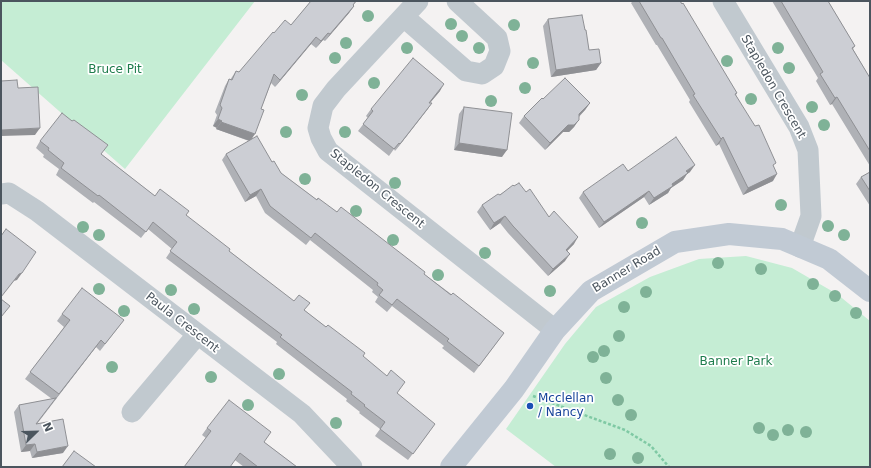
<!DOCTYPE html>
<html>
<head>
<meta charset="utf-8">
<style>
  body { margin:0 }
  #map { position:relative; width:871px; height:468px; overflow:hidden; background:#f4f2f2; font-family:"DejaVu Sans",sans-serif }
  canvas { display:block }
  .frame { position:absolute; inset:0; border:2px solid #4b555e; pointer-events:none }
  .north { position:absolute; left:16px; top:412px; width:40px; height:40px; -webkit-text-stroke:3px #fff; paint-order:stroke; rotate:67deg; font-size:11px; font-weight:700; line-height:16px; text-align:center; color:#4b555e }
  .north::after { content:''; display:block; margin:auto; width:14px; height:18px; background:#4b555e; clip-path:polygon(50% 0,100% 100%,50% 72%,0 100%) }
</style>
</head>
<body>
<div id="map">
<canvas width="871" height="468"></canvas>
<div class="frame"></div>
<div class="north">N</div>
</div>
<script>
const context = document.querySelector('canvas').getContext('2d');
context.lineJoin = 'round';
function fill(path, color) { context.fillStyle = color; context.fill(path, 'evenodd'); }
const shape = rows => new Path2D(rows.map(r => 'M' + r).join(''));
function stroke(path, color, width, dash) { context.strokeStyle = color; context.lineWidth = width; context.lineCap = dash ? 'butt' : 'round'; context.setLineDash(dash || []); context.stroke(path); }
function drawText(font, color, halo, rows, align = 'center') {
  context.font = font + ' "DejaVu Sans",sans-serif'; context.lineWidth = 3.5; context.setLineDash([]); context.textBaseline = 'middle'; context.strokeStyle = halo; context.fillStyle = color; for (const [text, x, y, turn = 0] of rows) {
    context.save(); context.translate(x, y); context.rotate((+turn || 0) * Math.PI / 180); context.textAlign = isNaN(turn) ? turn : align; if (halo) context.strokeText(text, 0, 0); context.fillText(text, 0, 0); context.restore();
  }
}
const green = shape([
  [1,1,255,1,125,169,1,60],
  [746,256,792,268,837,294,870,321,870,467,556,467,506,429,565,344,596,307,650,277,699,259]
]);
const path = shape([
  [533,396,625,430,651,446,669,467]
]);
const street = shape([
  [418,1,336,89,323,106,318,128,321,138,328,151,555,330],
  [723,1,799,127,808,150,811,216,800,247],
  [404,17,466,71,482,74,494,66,500,51,497,38,457,1],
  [1,194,9,193,37,211,302,414,352,467],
  [132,412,197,335]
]);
const secondary = shape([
  [451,467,514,389,555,330,591,291,675,242,729,234,782,239,829,259,870,291]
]);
const trees = [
  [368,16],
  [451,24],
  [514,25],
  [462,36],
  [346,43],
  [407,48],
  [479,48],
  [778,48],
  [335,58],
  [727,61],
  [533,63],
  [789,68],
  [374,83],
  [525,88],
  [302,95],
  [751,99],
  [491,101],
  [812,107],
  [824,125],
  [286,132],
  [345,132],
  [305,179],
  [395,183],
  [781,205],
  [356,211],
  [642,223],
  [828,226],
  [83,227],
  [99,235],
  [844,235],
  [393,240],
  [485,253],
  [718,263],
  [761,269],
  [438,275],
  [813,284],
  [99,289],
  [171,290],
  [550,291],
  [646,292],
  [835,296],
  [624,307],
  [194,309],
  [124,311],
  [856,313],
  [619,336],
  [604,351],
  [593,357],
  [112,367],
  [279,374],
  [211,377],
  [606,378],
  [618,400],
  [248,405],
  [631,415],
  [336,423],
  [759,428],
  [788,430],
  [806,432],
  [773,435],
  [610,454],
  [638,458]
];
const wall = shape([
  [311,1,357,1,353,5,354,6,349,13,325,41,323,40,316,48,311,44,275,87,271,83,261,109,252,139,272,162,281,173,317,200,337,212,424,274,504,333,474,373,442,348,444,346,392,306,387,312,375,302,378,297,372,292,373,290,310,240,306,245,265,213,256,196,245,202,222,160,226,154,249,141,216,129,217,128,213,126,217,115,215,112,225,86,229,79,230,80,236,71,239,72,274,33,291,25],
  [631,1,680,1,737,93,736,95,774,167,773,181,743,195,719,144,716,146,689,102,690,100,657,45,656,45,631,3,632,2],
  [772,1,828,1,855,46,853,49,870,78,870,166,832,104,830,105,816,81,818,78],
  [548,19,585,30,589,50,601,63,596,70,551,77,543,26],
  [440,91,430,103,432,103,427,110,395,151,394,149,389,156,358,131,368,118,366,116,371,109],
  [543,99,590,103,585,110,579,117,574,127,569,132,563,132,545,150,519,123,524,116],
  [464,107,502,157,454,150,459,114],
  [40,141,101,154,155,196,186,215,229,251,363,356,397,393,430,431,408,460,375,436,380,429,359,413,360,412,346,401,347,399,276,344,277,342,166,258,172,249,148,229,141,238,94,202,93,203,56,175,59,169,43,157,44,155,36,148],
  [628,171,690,172,687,174,683,180,671,188,668,193,649,205,644,197,599,228,579,198,583,192],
  [870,172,870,206,856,184,861,177],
  [514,186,526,192,574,244,567,251,565,261,548,276,508,233,500,223,490,230,477,212,482,205],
  [62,314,124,320,100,351,96,347,37,424,63,453,32,458,30,451,21,452,14,412,19,405,52,399,25,379,64,327,57,321],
  [207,428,264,442,297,467,244,467,202,435]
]);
const shadedWall = shape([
  [354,6,349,13,325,41,330,34],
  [328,33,323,40,316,48,321,41],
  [316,37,311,44,275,87,280,80],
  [601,63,596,70,551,77,556,70],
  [444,84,440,91,424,110,429,103],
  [837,97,832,104,830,105,835,98],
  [432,103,427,110,395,151,400,144],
  [590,103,585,110,574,121,579,114],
  [218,119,222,121,217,128,213,126],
  [579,120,574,127,569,132,563,132,545,150,550,143,568,125],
  [221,122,255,134,250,141,216,129],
  [40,128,35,135,1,136,1,130],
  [723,137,719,144,716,146,721,139],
  [459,143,507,150,502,157,454,150],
  [695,165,690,172,687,174,683,180,671,188,668,193,649,205,654,198,686,171],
  [777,174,773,181,743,195,748,188],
  [261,189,256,196,245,202,250,195],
  [649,191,644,197,599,228,604,222],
  [505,216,500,223,490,230,494,223],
  [578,237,574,244,561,257,566,250],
  [570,254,565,261,548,276,553,269],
  [22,273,17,280,14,281,1,298,19,274],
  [101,340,96,347,54,401,59,394],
  [35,444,30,451,21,452,26,445],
  [68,446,63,453,32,458,37,452]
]);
const building = shape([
  [311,1,356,1,353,5,354,6,330,34,328,33,321,41,316,37,280,80,274,74,261,109,264,110,255,134,221,122,222,121,218,119,222,108,220,105,229,79,232,80,236,71,239,72,273,32,274,33,285,20,291,25,311,1],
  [639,1,680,1,682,4,683,3,737,93,735,94,755,126,759,125,776,163,773,165,777,174,748,188,723,137,721,139,693,95,695,94,662,38,661,38,639,1],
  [781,1,828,1,855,46,852,48,870,78,870,151,837,97,835,98,820,74,823,72,781,1],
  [582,15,585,30,586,30,589,50,599,49,601,63,556,70,548,19,582,15],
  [413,58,444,84,429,103,432,103,400,144,399,143,394,149,363,124,373,111,371,109,413,58],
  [565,78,590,103,579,114,579,120,574,125,568,125,550,143,524,116,542,98,543,99,565,78],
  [17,80,18,88,38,87,40,128,1,130,1,81,17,80],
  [464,107,512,113,507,150,459,143,464,107],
  [62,113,72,121,74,120,108,145,101,154,155,196,160,189,189,211,186,215,230,249,229,251,294,301,299,295,310,303,304,310,326,327,328,325,365,353,363,356,387,376,391,370,405,382,397,393,435,424,413,454,380,429,385,422,364,406,365,405,351,394,352,392,280,337,282,335,170,251,177,242,153,222,146,232,99,195,98,196,61,168,64,163,48,150,49,148,40,141,62,113],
  [257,136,272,162,274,161,281,173,317,200,318,198,337,212,341,207,425,272,424,274,451,295,453,293,504,333,479,366,447,341,449,339,397,299,392,305,379,295,383,290,377,285,378,283,315,233,311,238,270,206,261,189,250,195,226,154,257,136],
  [676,137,695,165,686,171,688,173,672,184,673,186,654,198,649,191,604,222,583,192,623,164,628,171,676,137],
  [870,172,870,191,861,177,870,172],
  [519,183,526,192,530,189,549,217,554,211,578,237,566,250,570,254,553,269,513,226,505,216,494,223,482,205,498,194,500,195,513,185,514,186,519,183],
  [6,229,36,252,22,273,19,274,1,297,1,236,6,229],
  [82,288,124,320,105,344,101,340,59,394,30,372,70,320,62,314,82,288],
  [1,299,10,306,1,317,1,299],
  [56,398,36,424,63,419,68,446,37,452,35,444,26,445,19,405,56,398],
  [229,400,271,432,264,442,297,467,258,467,240,453,230,467,184,467,211,431,207,428,229,400],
  [74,451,96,467,62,467,74,451]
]);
const markers = [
  [530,406,4,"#1a4fb4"]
];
const parkNames = [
  ["Bruce Pit",115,70],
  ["Banner Park",736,362]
];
const streetNames = [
  ["Stapledon Crescent",773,87,60],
  ["Stapledon Crescent",377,189,39],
  ["Banner Road",627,270,-31],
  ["Paula Crescent",182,323,38]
];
const transitNames = [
  ["Mcclellan",538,399],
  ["/ Nancy",538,413]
];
fill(green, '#c5edd4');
stroke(path, '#7fc9a4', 2.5, [3, 2]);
stroke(street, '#c1c9cf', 21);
stroke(secondary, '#c1cad4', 22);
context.fillStyle = '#7fb297';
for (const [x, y] of trees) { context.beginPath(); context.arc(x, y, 6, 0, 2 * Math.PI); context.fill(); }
fill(wall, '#afb1b6');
fill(shadedWall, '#8f9094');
fill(building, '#ccced4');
stroke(building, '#8f9094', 1);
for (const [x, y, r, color] of markers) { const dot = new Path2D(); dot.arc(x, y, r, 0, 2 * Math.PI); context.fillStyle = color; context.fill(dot); stroke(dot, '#fff', 1.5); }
drawText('12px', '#1f7d4d', '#fff', parkNames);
drawText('12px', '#4b555e', '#fff', streetNames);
drawText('12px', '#164399', '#fff', transitNames, 'left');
</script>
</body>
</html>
